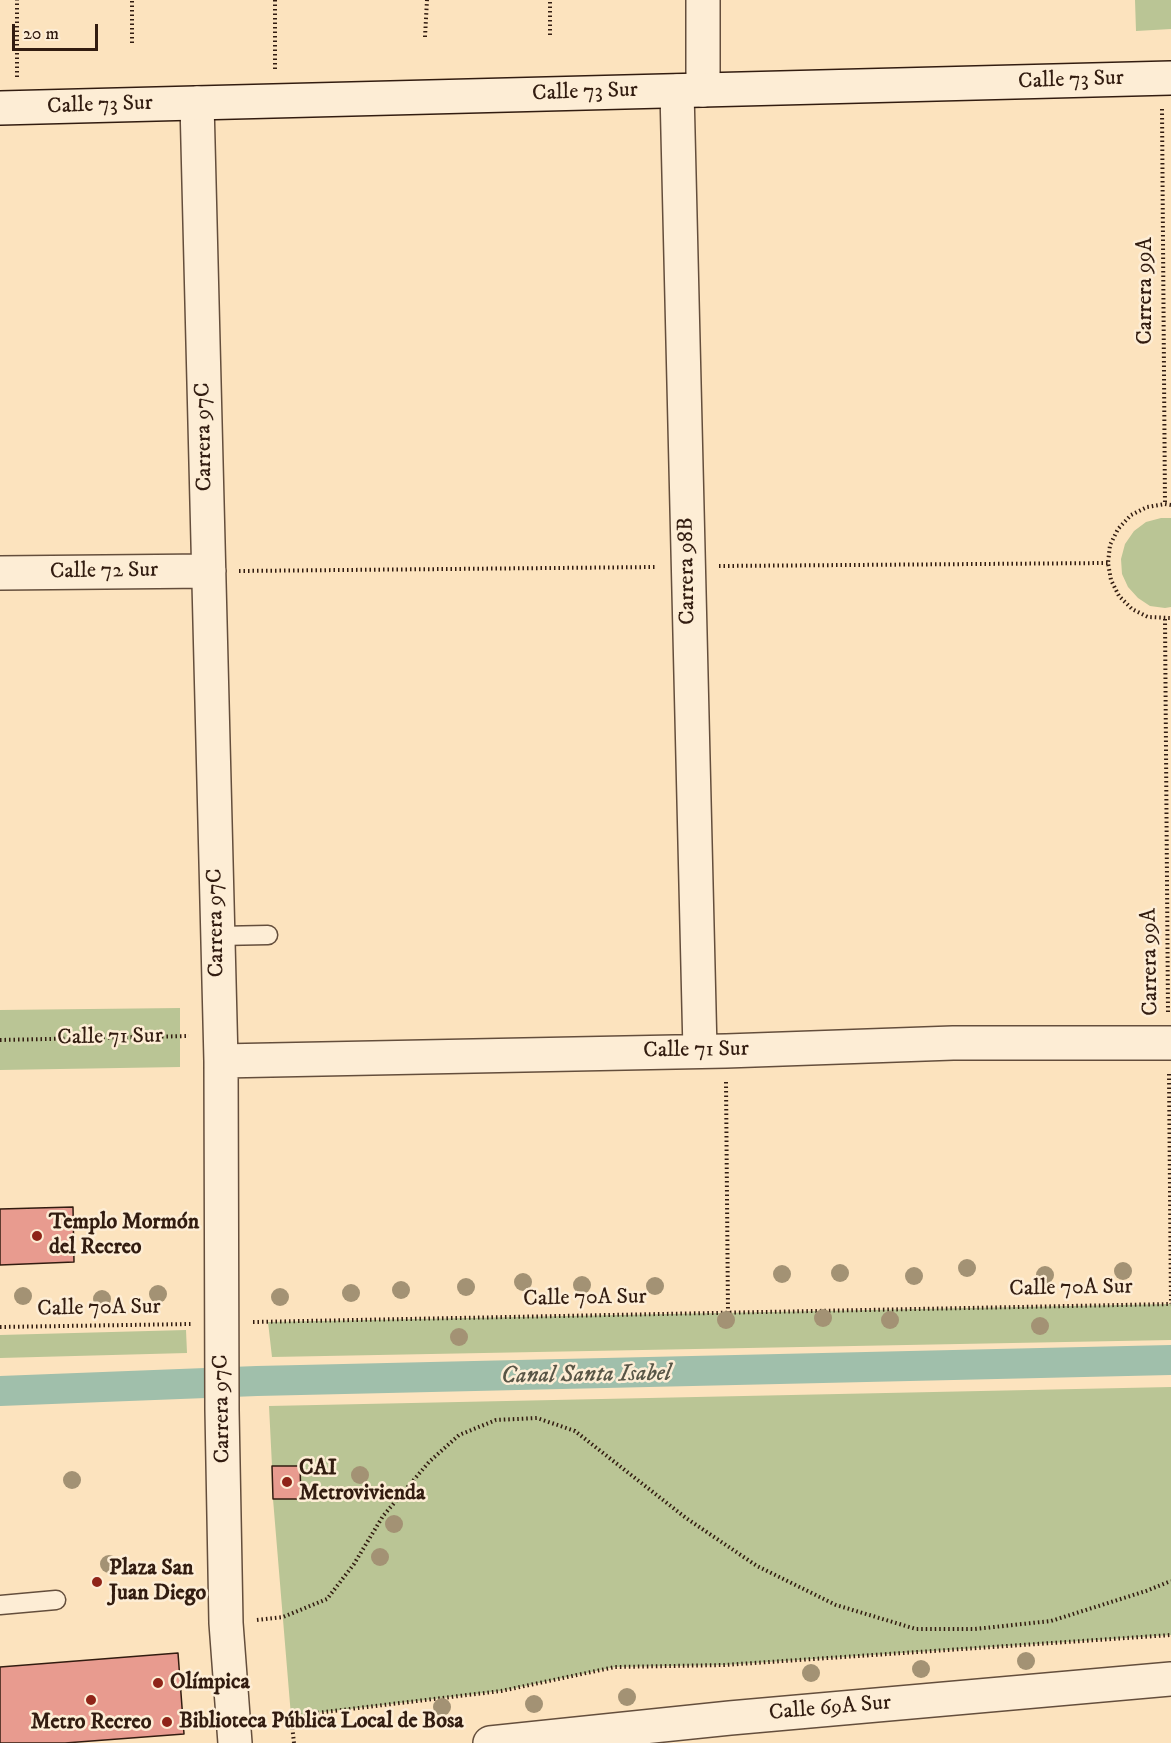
<!DOCTYPE html>
<html>
<head>
<meta charset="utf-8">
<style>
  body { margin:0 }
  #map { position:relative; width:1171px; height:1743px; overflow:hidden; background:#fce3be; font-family:"IM FELL DW Pica",serif }
  canvas { display:block }
  .scale { position:absolute; left:12px; top:24px; width:86px; height:27px; box-sizing:border-box; border:3px solid #321c10; border-top:0; padding-left:8px; font-size:18px; line-height:21px; white-space:nowrap; color:#321c10; -webkit-text-stroke:4px #fdedd5; paint-order:stroke }
</style>
</head>
<body>
<div id="map">
<canvas width="1171" height="1743"></canvas>
<div class="scale">20 m</div>
</div>
<script>
const context = document.querySelector('canvas').getContext('2d');
context.lineJoin = 'round';
function fill(path, color) { context.fillStyle = color; context.fill(path, 'evenodd'); }
const shape = rows => new Path2D(rows.map(r => 'M' + r).join(''));
function stroke(path, color, width, dash) { context.strokeStyle = color; context.lineWidth = width; context.lineCap = dash ? 'butt' : 'round'; context.setLineDash(dash || []); context.stroke(path); }
function drawText(font, color, halo, rows, align = 'center') {
  context.font = font + ' "IM FELL DW Pica",serif'; context.lineWidth = 5; context.setLineDash([]); context.textBaseline = 'middle'; context.strokeStyle = halo; context.fillStyle = color; for (const [text, x, y, turn = 0] of rows) {
    context.save(); context.translate(x, y); context.rotate((+turn || 0) * Math.PI / 180); context.textAlign = isNaN(turn) ? turn : align; if (halo) context.strokeText(text, 0, 0); context.fillText(text, 0, 0); context.restore();
  }
}
const green = shape([
  [1135,0,1171,0,1171,29,1136,31],
  [1161,518,1171,518,1171,607,1165,608,1150,606,1138,598,1128,587,1122,574,1121,559,1125,544,1134,531,1146,522],
  [180,1008,180,1067,0,1070,0,1010],
  [1171,1304,1171,1340,272,1357,268,1322],
  [186,1330,187,1353,0,1358,0,1335],
  [1171,1387,1171,1635,724,1665,615,1667,501,1691,291,1716,273,1499,301,1499,300,1466,272,1466,269,1406]
]);
const canal = shape([
  [0,1391,257,1381,1171,1360]
]);
const building = shape([
  [73,1207,74,1262,0,1265,0,1209,73,1207],
  [272,1466,300,1466,301,1499,273,1499,272,1466],
  [178,1653,184,1734,65,1743,0,1743,0,1667,178,1653]
]);
const path = shape([
  [275,0,275,71],
  [550,35,550,0],
  [425,37,427,0],
  [132,43,132,0],
  [17,77,17,0],
  [1162,109,1165,504],
  [1171,505,1165,504,1147,507,1131,515,1118,529,1110,545,1108,563,1111,580,1119,596,1132,609,1148,617,1171,618],
  [719,566,1108,563],
  [239,571,657,567],
  [1165,619,1168,1012],
  [0,1040,189,1036],
  [1169,1074,1171,1304],
  [726,1082,728,1313],
  [253,1322,1171,1304],
  [0,1327,191,1324],
  [257,1620,283,1617,327,1599,354,1564,383,1516,429,1462,459,1435,496,1420,537,1418,575,1431,686,1518,757,1566,836,1605,916,1629,975,1629,1051,1621,1146,1591,1171,1581],
  [294,1743,291,1716,501,1691,615,1667,724,1665,1171,1635]
]);
const lane = shape([
  [218,936,268,935],
  [0,1605,56,1600]
]);
const street = shape([
  [703,90,703,0],
  [677,91,700,1051],
  [197,103,221,1061,222,1410,226,1623,235,1743],
  [0,573,209,571],
  [221,1061,726,1051,953,1043,1171,1043],
  [490,1743,730,1718,1171,1679]
]);
const secondary = shape([
  [0,108,1171,78]
]);
const trees = [
  [967,1268],
  [1123,1271],
  [840,1273],
  [782,1274],
  [1045,1275],
  [914,1276],
  [523,1282],
  [582,1285],
  [655,1286],
  [466,1287],
  [401,1290],
  [351,1293],
  [158,1294],
  [23,1296],
  [280,1297],
  [102,1299],
  [823,1318],
  [726,1320],
  [890,1320],
  [1040,1326],
  [459,1337],
  [360,1475],
  [72,1480],
  [394,1524],
  [380,1557],
  [109,1564],
  [1026,1661],
  [921,1669],
  [811,1673],
  [627,1697],
  [534,1704],
  [442,1707]
];
const markers = [
  [37,1236,6,"#8f2418"],
  [287,1482,6,"#8f2418"],
  [97,1582,6,"#8f2418"],
  [158,1683,6,"#8f2418"],
  [91,1700,6,"#8f2418"],
  [167,1722,6,"#8f2418"]
];
const streetNames = [
  ["Calle 73 Sur",1071,81,-2],
  ["Calle 73 Sur",585,93,-2],
  ["Calle 73 Sur",100,106,-2],
  ["Carrera 99A",1146,291,-90],
  ["Carrera 97C",205,437,-91],
  ["Carrera 98B",688,571,-91],
  ["Calle 72 Sur",104,572,-1],
  ["Carrera 97C",217,923,-91],
  ["Carrera 99A",1151,962,-91],
  ["Calle 71 Sur",110,1038,-1],
  ["Calle 71 Sur",696,1051,-1],
  ["Calle 70A Sur",1071,1289,-1],
  ["Calle 70A Sur",585,1299,-1],
  ["Calle 70A Sur",99,1309,-1],
  ["Carrera 97C",223,1409,-91],
  ["Calle 69A Sur",830,1709,-5]
];
const poiNames = [
  ["Templo Mormón",49,1223],
  ["del Recreo",49,1248],
  ["CAI",299,1469],
  ["Metrovivienda",299,1494],
  ["Plaza San",109,1569],
  ["Juan Diego",109,1594],
  ["Olímpica",170,1683],
  ["Biblioteca Pública Local de Bosa",179,1722],
  ["Metro Recreo",91,1723,"center"]
];
const waterNames = [
  ["Canal Santa Isabel",586,1376,-1]
];
fill(green, '#bac595');
stroke(canal, '#a0bfab', 30);
fill(building, '#e89b8f');
stroke(building, '#321c10', 1.5);
stroke(lane, '#644e3c', 21);
stroke(street, '#644e3c', 36);
stroke(secondary, '#321c10', 36);
stroke(path, '#321c10', 4, [1.5, 3]);
stroke(lane, '#fdedd5', 18);
stroke(street, '#fdedd5', 33);
stroke(secondary, '#fdedd5', 33);
context.fillStyle = '#a39274';
for (const [x, y] of trees) { context.beginPath(); context.arc(x, y, 9, 0, 2 * Math.PI); context.fill(); }
for (const [x, y, r, color] of markers) { const dot = new Path2D(); dot.arc(x, y, r, 0, 2 * Math.PI); context.fillStyle = color; context.fill(dot); stroke(dot, '#fdedd5', 2); }
drawText('22px', '#321c10', '#fdedd5', streetNames);
drawText('bold 22px', '#321c10', '#fdedd5', poiNames, 'left');
drawText('italic 24px', '#585546', '#fdedd5', waterNames);
</script>
</body>
</html>
